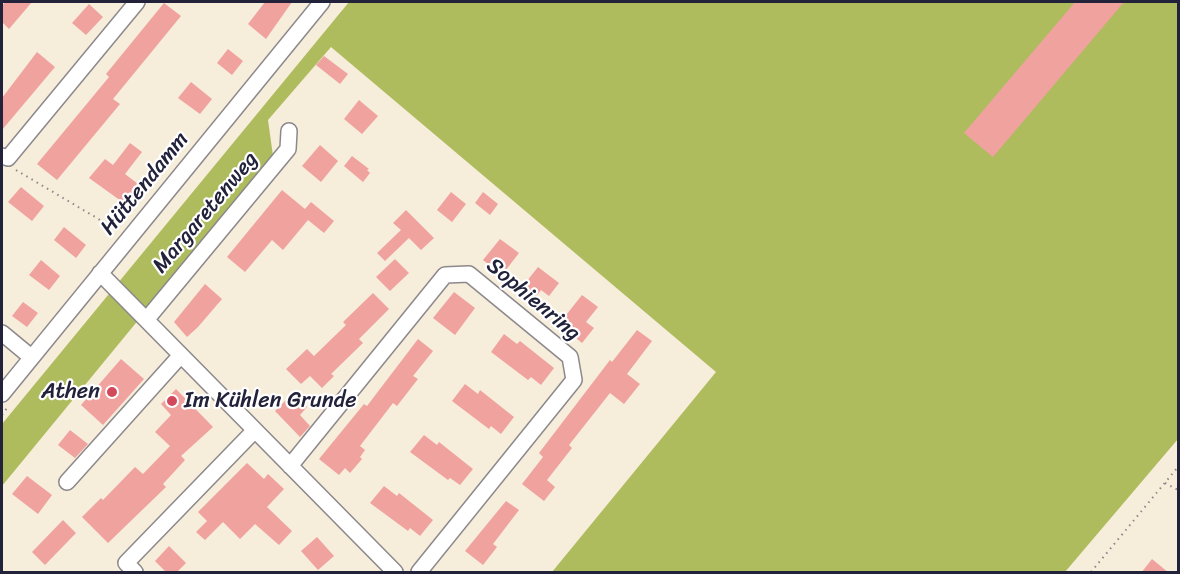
<!DOCTYPE html>
<html>
<head>
<meta charset="utf-8">
<style>
  body { margin:0 }
  #map { position:relative; width:1180px; height:574px; overflow:hidden; background:#f6eddb; font-family:Sriracha,sans-serif }
  canvas { display:block }
  .frame { position:absolute; inset:0; border:3px solid #22223b; pointer-events:none }
</style>
</head>
<body>
<div id="map">
<canvas width="1180" height="574"></canvas>
<div class="frame"></div>
</div>
<script>
const context = document.querySelector('canvas').getContext('2d');
context.lineJoin = 'round';
function fill(path, color) { context.fillStyle = color; context.fill(path, 'evenodd'); }
const shape = rows => new Path2D(rows.map(r => 'M' + r).join(''));
function stroke(path, color, width, dash) { context.strokeStyle = color; context.lineWidth = width; context.lineCap = dash ? 'butt' : 'round'; context.setLineDash(dash || []); context.stroke(path); }
function drawText(font, color, halo, rows, align = 'center') {
  context.font = font + ' Sriracha,sans-serif'; context.lineWidth = 4.5; context.setLineDash([]); context.textBaseline = 'middle'; context.strokeStyle = halo; context.fillStyle = color; for (const [text, x, y, turn = 0] of rows) {
    context.save(); context.translate(x, y); context.rotate((+turn || 0) * Math.PI / 180); context.textAlign = isNaN(turn) ? turn : align; if (halo) context.strokeText(text, 0, 0); context.fillText(text, 0, 0); context.restore();
  }
}
const green = shape([
  [349,2,1178,2,1178,439,1065,572,552,572,716,372,331,47,268,120,273,156,2,486,2,424]
]);
const building = shape([
  [5,2,32,2,9,29,2,22,2,6],
  [265,2,292,2,266,39,248,24],
  [1075,2,1124,2,993,157,964,133],
  [164,3,181,16,113,99,120,104,57,180,37,164,109,77,106,74],
  [89,4,103,17,86,35,72,23],
  [228,49,243,61,232,75,217,63],
  [37,52,55,67,2,130,2,98],
  [324,56,348,74,340,84,316,65],
  [191,82,212,99,200,114,178,98],
  [359,100,378,116,362,134,344,119],
  [130,143,142,152,125,174,142,187,128,206,89,178,105,159,113,165],
  [320,145,338,161,321,182,302,166],
  [352,156,369,169,367,170,370,173,363,182,344,166],
  [21,187,44,206,32,221,8,202],
  [282,190,305,209,311,202,334,221,324,233,308,220,283,250,272,240,245,272,227,257],
  [451,192,466,204,452,222,437,210],
  [483,192,498,204,490,215,475,203],
  [406,210,434,238,421,250,409,238,385,261,377,253,401,230,393,223],
  [64,227,86,245,76,258,54,240],
  [500,239,519,253,502,275,483,260],
  [395,259,409,273,390,291,376,277],
  [41,260,60,276,49,290,29,275],
  [538,267,559,283,549,296,541,290,533,301,519,291],
  [205,284,222,299,198,327,187,337,174,322],
  [454,292,475,308,455,335,433,318],
  [373,293,389,309,359,339,363,343,331,374,334,376,322,388,310,376,301,384,286,369,307,349,314,356,346,325,343,322],
  [582,295,598,307,586,322,594,328,582,343,559,324],
  [23,302,38,313,27,327,12,316],
  [637,330,652,341,627,374,640,384,624,404,610,393,569,445,572,448,547,480,555,487,544,501,522,484,543,457,539,453,610,360,612,362],
  [504,334,517,344,520,341,554,368,541,385,531,377,528,380,491,352],
  [418,339,433,351,413,376,418,379,397,406,393,403,360,446,365,450,360,457,362,459,350,473,345,468,339,475,319,459,364,404,367,406],
  [121,359,144,379,103,425,81,405],
  [465,384,478,394,480,390,514,417,501,434,491,426,489,429,452,401],
  [176,389,213,427,181,456,185,460,163,484,166,487,108,543,82,517,101,498,103,500,135,467,143,474,170,446,155,432,171,415,161,404],
  [293,393,307,407,300,415,310,426,300,437,275,411],
  [70,430,88,444,75,458,58,445],
  [424,435,437,445,439,442,473,469,460,485,450,478,448,480,410,452],
  [247,463,264,479,268,474,284,489,267,507,292,531,279,545,255,524,240,539,223,522,205,540,196,532,207,521,198,512],
  [27,476,52,495,38,514,12,494],
  [384,486,397,496,399,493,433,520,420,536,410,528,408,531,370,503],
  [506,501,519,510,493,544,497,547,483,565,465,551],
  [63,520,76,533,45,565,32,552],
  [317,537,334,556,318,570,301,551],
  [169,546,186,563,176,573,167,573,155,561],
  [1152,559,1169,573,1141,573]
]);
const path = shape([
  [16,170,117,230],
  [2,415,7,408],
  [1165,483,1178,490],
  [1091,572,1178,467]
]);
const minor = shape([
  [2,156,8,158,137,2],
  [100,273,395,572],
  [147,319,288,149,289,131],
  [2,333,31,357],
  [2,394,322,2],
  [290,466,445,275,469,274,570,357,574,380,419,572],
  [67,482,181,355],
  [135,572,126,563,254,431]
]);
const markers = [
  [112,392,6,"#d1495b"],
  [172,401,6,"#d1495b"]
];
const streetNames = [
  ["Hüttendamm",145,184,-51],
  ["Margaretenweg",206,213,-50],
  ["Sophienring",533,300,40]
];
const poiNames = [
  ["Athen",100,392],
  ["Im Kühlen Grunde",184,401,"left"]
];
fill(green, '#aebc5e');
fill(building, '#f0a29f');
stroke(minor, '#8c888b', 18);
stroke(path, '#8c888b', 2, [1.5, 4.5]);
stroke(minor, '#fff', 15);
for (const [x, y, r, color] of markers) { const dot = new Path2D(); dot.arc(x, y, r, 0, 2 * Math.PI); context.fillStyle = color; context.fill(dot); stroke(dot, '#fff', 2); }
drawText('22px', '#22223b', '#fff', streetNames);
drawText('22px', '#22223b', '#fff', poiNames, 'right');
</script>
</body>
</html>
